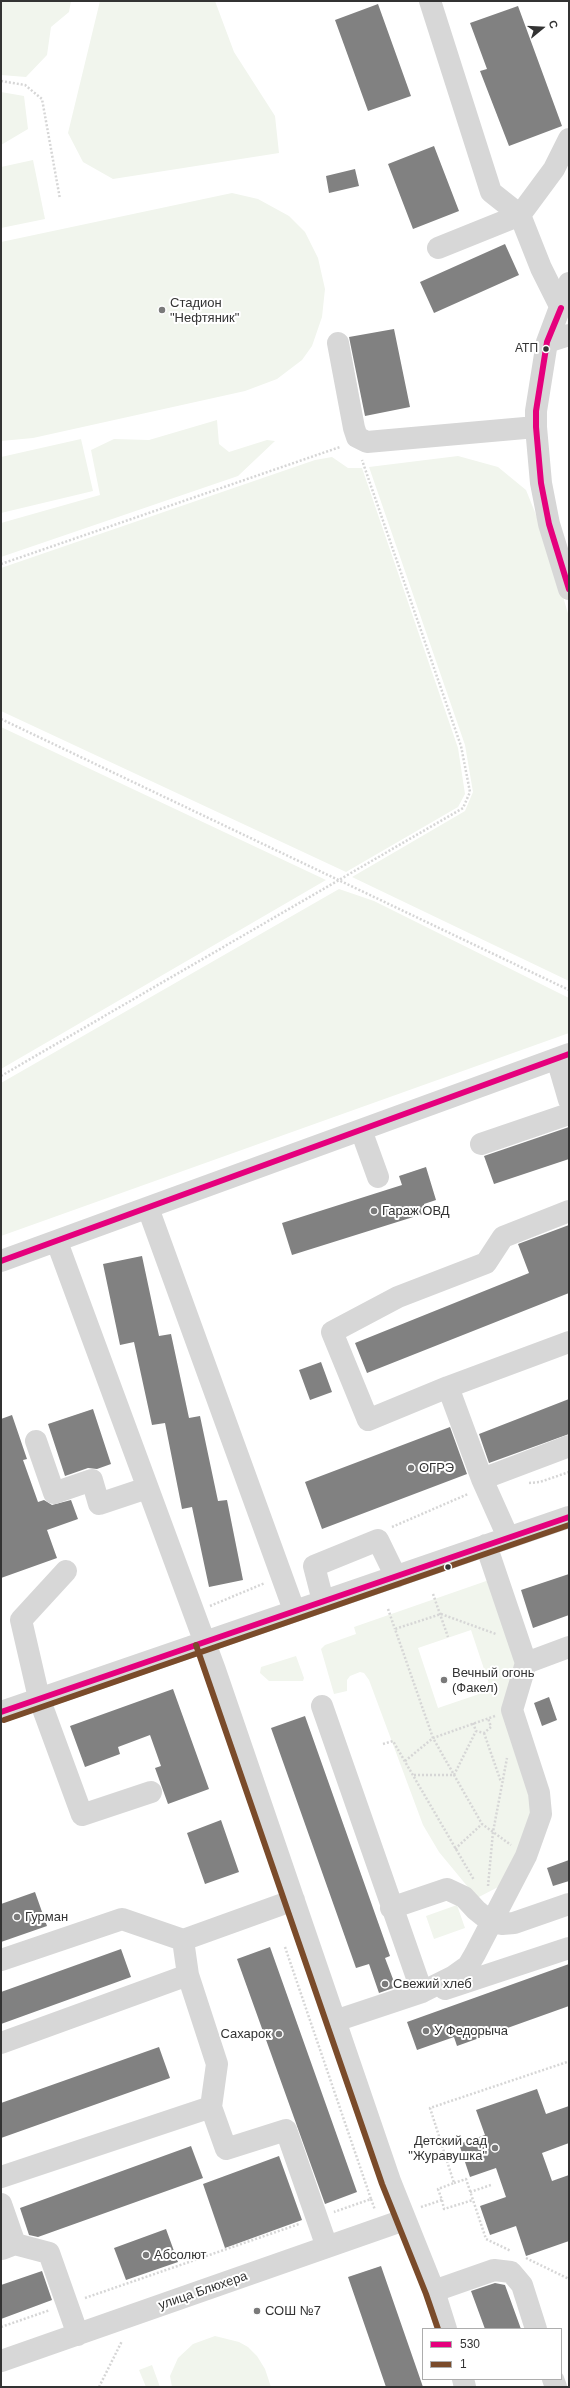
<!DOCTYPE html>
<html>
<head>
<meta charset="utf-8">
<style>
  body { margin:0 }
  #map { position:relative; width:570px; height:2388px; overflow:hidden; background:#fff; font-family:Helvetica,sans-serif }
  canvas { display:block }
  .frame { position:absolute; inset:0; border:2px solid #333; pointer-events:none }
  .legend { position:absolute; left:422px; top:2328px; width:140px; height:52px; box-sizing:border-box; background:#fff; border:1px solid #adadad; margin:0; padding:5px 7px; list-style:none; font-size:12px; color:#333 }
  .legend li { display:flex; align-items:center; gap:8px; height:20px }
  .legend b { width:20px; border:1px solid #adadad }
  .north { position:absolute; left:522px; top:8px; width:40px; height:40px; -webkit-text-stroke:3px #fff; paint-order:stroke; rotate:72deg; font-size:11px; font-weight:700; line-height:16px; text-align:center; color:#333 }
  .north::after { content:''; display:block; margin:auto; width:14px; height:18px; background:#333; clip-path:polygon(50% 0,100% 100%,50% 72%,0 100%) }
</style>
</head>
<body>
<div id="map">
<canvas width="570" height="2388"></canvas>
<div class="frame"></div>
<ul class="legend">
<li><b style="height:5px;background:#e5007d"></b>530</li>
<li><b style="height:5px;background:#7a4b2a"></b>1</li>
</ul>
<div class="north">С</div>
</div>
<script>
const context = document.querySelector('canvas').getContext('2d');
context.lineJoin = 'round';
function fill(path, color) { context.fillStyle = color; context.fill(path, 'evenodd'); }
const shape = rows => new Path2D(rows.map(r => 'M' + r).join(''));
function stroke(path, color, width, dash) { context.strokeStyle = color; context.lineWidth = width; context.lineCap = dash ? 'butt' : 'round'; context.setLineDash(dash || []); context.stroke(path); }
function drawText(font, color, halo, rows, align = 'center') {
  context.font = font + ' Helvetica,sans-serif'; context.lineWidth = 4; context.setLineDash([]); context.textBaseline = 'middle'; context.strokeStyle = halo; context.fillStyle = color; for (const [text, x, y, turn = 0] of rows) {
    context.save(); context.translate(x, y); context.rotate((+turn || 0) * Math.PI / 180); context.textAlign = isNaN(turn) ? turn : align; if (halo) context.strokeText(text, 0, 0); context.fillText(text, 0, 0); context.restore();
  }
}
const green = shape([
  [1,1,71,1,69,12,51,27,47,55,26,77,1,75],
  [100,1,215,1,234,52,275,116,279,153,113,179,83,162,68,133],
  [1,92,24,96,28,129,1,145],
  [33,160,45,219,1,228,1,167],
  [232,193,258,199,289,216,305,232,318,258,325,289,322,317,312,346,302,360,277,379,245,391,33,438,1,441,1,242],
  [217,420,219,444,229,452,267,440,275,441,238,476,1,557,1,523,100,495,91,450,114,439,149,440],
  [81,439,93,491,1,513,1,457],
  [458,456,498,467,526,490,547,542,569,617,569,981,352,877,465,811,473,792,465,745,369,467],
  [332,457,348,468,362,468,458,748,465,794,458,807,346,872,1,711,1,568,315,460],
  [1,727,326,880,1,1069],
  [339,889,374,901,569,998,569,1033,1,1236,1,1083],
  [492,1579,519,1657,505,1721,536,1813,500,1886,477,1898,439,1852,423,1825,369,1680,364,1673,360,1672,350,1676,347,1680,347,1691,334,1694,321,1649,325,1645,356,1634,354,1627],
  [471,1630,491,1690,438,1708,418,1648],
  [296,1656,304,1678,303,1681,269,1681,260,1673,261,1667],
  [457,1905,465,1928,434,1939,426,1916],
  [215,2336,239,2342,248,2347,257,2356,265,2369,271,2387,172,2387,170,2376,178,2358,193,2344],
  [152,2365,160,2387,146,2387,139,2370]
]);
const building = shape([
  [378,4,411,96,368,111,335,20],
  [518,6,562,126,509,146,480,71,487,69,470,23],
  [434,146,459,211,413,229,388,164],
  [355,169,359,186,329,193,326,176],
  [505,244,519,275,434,313,420,282],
  [394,329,410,407,365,416,349,337],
  [569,1127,569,1159,494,1184,484,1156],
  [426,1167,436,1200,424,1204,426,1213,292,1255,282,1223,402,1185,399,1176],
  [569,1225,569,1293,367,1373,355,1343,529,1273,518,1244],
  [142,1256,159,1336,171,1334,189,1418,200,1416,218,1501,227,1500,243,1580,209,1587,192,1507,182,1509,165,1423,152,1425,134,1342,120,1345,103,1264],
  [321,1362,332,1392,310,1400,299,1370],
  [569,1399,569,1434,489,1463,479,1434],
  [93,1409,111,1464,97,1469,88,1468,65,1476,48,1424],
  [12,1415,27,1459,23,1460,38,1502,44,1500,52,1505,71,1500,78,1519,47,1530,57,1558,1,1578,1,1419],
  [450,1427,467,1474,322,1529,305,1482],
  [569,1574,569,1615,533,1628,521,1590],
  [173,1689,209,1789,168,1804,155,1768,161,1766,150,1735,118,1747,120,1754,85,1767,70,1726],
  [549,1697,557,1720,542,1726,534,1703],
  [305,1716,390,1956,385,1958,396,1987,379,1993,369,1964,356,1968,271,1728],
  [221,1820,239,1872,205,1884,187,1833],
  [569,1860,569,1881,553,1886,547,1868],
  [35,1892,47,1926,1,1942,1,1904],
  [270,1947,357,2192,325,2204,237,1959],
  [121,1949,131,1977,1,2024,1,1992],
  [569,1964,569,2006,457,2046,454,2037,417,2050,407,2022],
  [159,2047,170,2078,1,2138,1,2103],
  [537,2089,546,2114,569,2106,569,2143,542,2153,552,2181,569,2175,569,2241,526,2256,516,2226,490,2235,480,2206,506,2197,496,2168,470,2177,459,2144,485,2135,476,2110],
  [191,2146,203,2178,38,2237,29,2235,20,2208],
  [279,2156,302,2220,225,2248,203,2184],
  [166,2229,178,2262,126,2280,114,2248],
  [381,2266,423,2387,386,2387,348,2277],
  [42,2271,52,2300,1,2319,1,2285],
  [495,2283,505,2285,521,2329,485,2329,471,2291]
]);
const path = shape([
  [1,81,25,85,42,99,60,199],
  [1,564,340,447],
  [1,719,569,990],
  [1,1076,463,808,470,792,461,746,362,460],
  [529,1483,540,1482,569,1472],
  [392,1527,468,1494],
  [433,1594,448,1637],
  [210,1606,265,1583],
  [388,1609,395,1629],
  [495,1716,433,1738,482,1824,511,1845],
  [473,1723,476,1731,484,1733,491,1727,488,1718],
  [484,1733,501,1782],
  [383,1744,393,1741,474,1880],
  [405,1761,433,1738,395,1629,441,1614,496,1634],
  [414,1775,454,1775,476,1731],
  [455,1849,482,1824],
  [488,1886,493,1832,507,1758],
  [285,1947,371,2199,334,2212],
  [454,2183,466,2179,486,2239,511,2251],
  [470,2192,491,2185],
  [371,2199,375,2210],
  [442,2200,444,2209,473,2200],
  [421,2207,442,2200,438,2189,454,2183,430,2108,567,2062],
  [526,2258,569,2279],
  [85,2298,299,2224],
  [1,2327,50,2310],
  [99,2387,122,2341]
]);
const minor = shape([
  [430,1,491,192,520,215,541,268,561,308],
  [438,248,520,215,554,169,569,139],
  [569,283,547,342,536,411,536,427,541,483,549,524,569,589],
  [547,342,569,335],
  [338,343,354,428,357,437,367,442,536,427],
  [557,1059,569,1100],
  [361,1130,378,1177],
  [481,1144,569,1114],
  [148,1208,294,1610],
  [569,1211,503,1237,486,1263,398,1297,332,1332,368,1420,448,1387,569,1342],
  [57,1242,215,1670,390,2181,434,2291,446,2329],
  [1,1261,569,1054],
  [448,1387,482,1479],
  [36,1441,54,1493,92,1480,99,1504,147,1488],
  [508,1537,482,1479,569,1446],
  [486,1545,526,1663,569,1647],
  [66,1571,21,1620,39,1698,82,1815,151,1792],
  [323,1601,314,1566,378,1540,396,1577],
  [322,1706,422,1992],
  [1,1712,569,1517],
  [391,1908,447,1889,464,1897,476,1910,491,1922,502,1924,514,1923,569,1904],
  [1,1960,122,1919,183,1940,294,1900],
  [445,1989,569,1948],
  [335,2021,422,1992,454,1976,468,1966,475,1954,526,1856,541,1814,539,1793,512,1710,526,1663],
  [1,2043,188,1975],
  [211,2107,226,2149,286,2130,327,2247],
  [1,2177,211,2107,217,2064,188,1975,183,1940],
  [1,2204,15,2244,2,2249],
  [15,2244,49,2253,78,2335],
  [434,2291,494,2270,511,2272,522,2285,536,2329],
  [1,2361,404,2220],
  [463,2379,465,2387],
  [553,2379,556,2387]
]);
const bus1 = shape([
  [561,308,547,342,536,411,536,427,541,483,549,524,569,589],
  [1,1261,569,1054],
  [1,1712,569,1517]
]);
const bus2 = shape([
  [196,1645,382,2184,426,2294,438,2329],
  [4,1720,569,1525]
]);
const markers = [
  [162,310,4,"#7a7a7a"],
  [546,349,3.5,"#333"],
  [374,1211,4,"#7a7a7a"],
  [411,1468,4,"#7a7a7a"],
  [448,1567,3.5,"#333"],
  [444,1680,4,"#7a7a7a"],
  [17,1917,4,"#7a7a7a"],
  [385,1984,4,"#7a7a7a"],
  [426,2031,4,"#7a7a7a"],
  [279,2034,4,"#7a7a7a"],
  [495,2148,4,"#7a7a7a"],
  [146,2255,4,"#7a7a7a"],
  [257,2311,4,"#7a7a7a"]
];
const busNames = [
  ["АТП",538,349]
];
const poiNames = [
  ["Стадион",170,303],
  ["\"Нефтяник\"",170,318],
  ["Гараж ОВД",382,1211],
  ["ОГРЭ",419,1468],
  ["Вечный огонь",452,1673],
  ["(Факел)",452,1688],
  ["Гурман",25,1917],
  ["Свежий хлеб",393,1984],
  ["У Федорыча",434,2031],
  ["Сахарок",271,2034,"right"],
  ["Детский сад",487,2141,"right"],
  ["\"Журавушка\"",487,2156,"right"],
  ["Абсолют",154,2255],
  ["СОШ №7",265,2311]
];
const streetNames = [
  ["улица Блюхера",203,2291,-19]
];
fill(green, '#f1f5ed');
fill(building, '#818181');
stroke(path, '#d6d6d6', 2.5, [2, 2]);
stroke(minor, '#d7d7d7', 22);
stroke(bus1, '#e5007d', 6);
stroke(bus2, '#7a4b2a', 6);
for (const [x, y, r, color] of markers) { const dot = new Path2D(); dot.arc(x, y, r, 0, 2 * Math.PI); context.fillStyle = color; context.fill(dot); stroke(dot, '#fff', 1.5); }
drawText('12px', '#333', '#fff', busNames, 'right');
drawText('13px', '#333', '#fff', poiNames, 'left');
drawText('13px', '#333', '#fff', streetNames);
</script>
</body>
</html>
